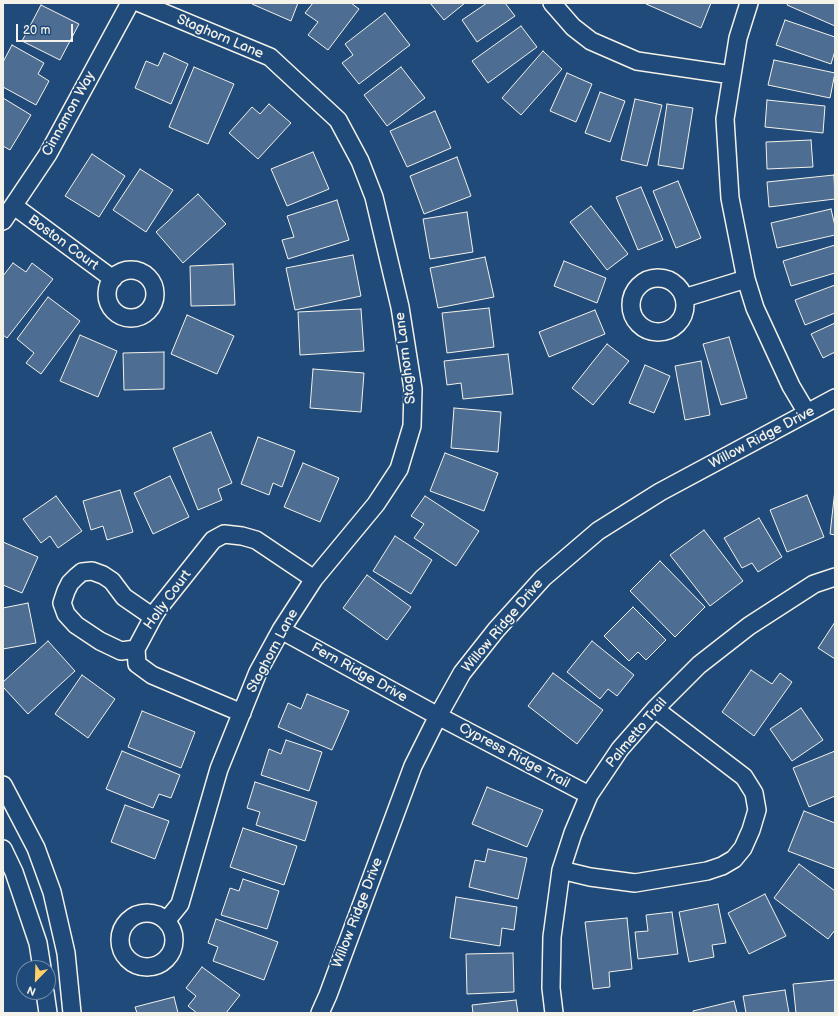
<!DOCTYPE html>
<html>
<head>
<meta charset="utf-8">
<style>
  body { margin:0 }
  #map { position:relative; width:838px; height:1016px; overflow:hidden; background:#1f4a7a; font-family:"Balsamiq Sans",sans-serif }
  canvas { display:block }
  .frame { position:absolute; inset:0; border:4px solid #f4f1e8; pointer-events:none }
  .north { position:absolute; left:16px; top:960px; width:40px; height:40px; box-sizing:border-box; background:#1f4a7a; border:1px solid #748da6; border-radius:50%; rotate:203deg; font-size:11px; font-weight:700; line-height:16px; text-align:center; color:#f4f1e8 }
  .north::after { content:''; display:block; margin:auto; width:14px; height:18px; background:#ffd166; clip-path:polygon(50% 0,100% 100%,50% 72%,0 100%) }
  .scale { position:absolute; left:16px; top:24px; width:57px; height:18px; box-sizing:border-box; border:2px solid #f4f1e8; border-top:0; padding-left:5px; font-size:12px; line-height:14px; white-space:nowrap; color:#f4f1e8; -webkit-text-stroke:3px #1f4a7a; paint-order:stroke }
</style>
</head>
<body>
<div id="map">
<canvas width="838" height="1016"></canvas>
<div class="frame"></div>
<div class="north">N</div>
<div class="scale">20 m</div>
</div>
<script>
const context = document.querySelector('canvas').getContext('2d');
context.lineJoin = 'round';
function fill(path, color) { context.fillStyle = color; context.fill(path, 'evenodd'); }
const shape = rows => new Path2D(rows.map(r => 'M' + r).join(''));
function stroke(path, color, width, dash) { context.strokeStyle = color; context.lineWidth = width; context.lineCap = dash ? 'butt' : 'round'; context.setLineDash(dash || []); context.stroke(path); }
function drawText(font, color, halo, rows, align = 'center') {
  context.font = font + ' "Balsamiq Sans",sans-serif'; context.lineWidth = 4; context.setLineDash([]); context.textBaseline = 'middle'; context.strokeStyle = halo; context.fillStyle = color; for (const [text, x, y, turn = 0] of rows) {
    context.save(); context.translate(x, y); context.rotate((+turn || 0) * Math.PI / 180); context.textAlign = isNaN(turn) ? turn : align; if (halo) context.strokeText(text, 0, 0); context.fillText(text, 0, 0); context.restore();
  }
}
const building = shape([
  [252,3,298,3,291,21,252,4,252,3],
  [313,3,351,3,359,9,328,50,308,35,318,22,305,13,313,3],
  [430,3,465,3,444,20,430,3],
  [487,3,505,3,515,16,477,42,462,20,487,3],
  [646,3,711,3,701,28,646,4,646,3],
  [788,3,835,3,835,26,787,5,788,3],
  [41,5,79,24,60,60,22,41,41,5],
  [385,13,410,45,359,84,342,63,353,55,345,44,385,13],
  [785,20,835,37,835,51,831,64,776,45,785,20],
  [521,26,537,47,488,83,472,61,521,26],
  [12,45,44,63,38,74,49,81,36,105,3,87,3,62,12,45],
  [543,51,562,69,521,115,502,98,543,51],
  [164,53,188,64,171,104,135,88,146,61,158,66,164,53],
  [774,60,835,73,830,98,768,85,774,60],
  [194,67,234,84,208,144,169,127,194,67],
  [401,67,425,98,387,126,364,95,401,67],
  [567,73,592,84,576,122,550,111,567,73],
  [600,92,625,101,610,142,585,133,600,92],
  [3,98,31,115,10,150,3,146,3,98],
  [635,99,662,105,647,166,621,160,635,99],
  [767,100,825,106,823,133,765,127,767,100],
  [269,104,291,123,258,159,229,133,252,107,260,114,269,104],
  [667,104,693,108,683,169,658,165,667,104],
  [435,111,451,148,407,167,390,131,435,111],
  [811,140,813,167,767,169,766,142,811,140],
  [313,152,329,189,287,206,271,169,313,152],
  [92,154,125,176,99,217,65,196,92,154],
  [457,157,471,196,424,214,410,176,457,157],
  [140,169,173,190,146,232,113,210,140,169],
  [834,175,835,199,769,207,767,182,834,175],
  [678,181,701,238,676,248,653,191,678,181],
  [641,187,663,240,638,250,616,197,641,187],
  [198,194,226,224,183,263,156,232,198,194],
  [337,200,349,240,288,259,282,240,294,237,287,216,337,200],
  [591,206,628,254,607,270,570,222,591,206],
  [831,209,835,226,835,235,777,248,771,223,831,209],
  [467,212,473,252,430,259,423,219,467,212],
  [835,245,835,273,791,286,783,261,835,245],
  [353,255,361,296,295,310,286,268,353,255],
  [485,257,494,297,438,308,430,268,485,257],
  [564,261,606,278,597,303,554,286,564,261],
  [13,263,26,272,32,263,53,279,7,338,3,335,3,276,13,263],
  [233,264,235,305,191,306,190,266,233,264],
  [835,285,835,313,805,325,795,300,835,285],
  [48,297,80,321,41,374,26,363,34,353,17,339,48,297],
  [489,308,494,347,447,353,442,313,489,308],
  [361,309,364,351,300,355,298,312,361,309],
  [595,310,605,334,549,357,539,332,595,310],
  [187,315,234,336,217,374,171,354,187,315],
  [835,323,835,352,823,358,811,334,835,323],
  [80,335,117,351,98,397,60,381,80,335],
  [729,337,747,398,721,405,703,344,729,337],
  [607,344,629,361,593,405,572,388,607,344],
  [164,352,164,389,124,390,123,353,164,352],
  [508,354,513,394,463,399,461,383,447,385,444,361,508,354],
  [701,361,710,415,685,420,675,366,701,361],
  [645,365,670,376,654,413,629,403,645,365],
  [313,369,364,373,361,412,310,408,313,369],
  [454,408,501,412,498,452,451,448,454,408],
  [211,432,232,483,218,489,222,500,198,510,173,448,211,432],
  [258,437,295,451,282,487,273,483,269,495,241,484,258,437],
  [445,453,498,473,484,511,430,491,445,453],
  [303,463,339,478,320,522,284,507,303,463],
  [170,476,189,517,153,534,134,493,170,476],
  [120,490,133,532,107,540,103,526,91,530,83,501,120,490],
  [835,490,835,535,830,534,835,490],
  [807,495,824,537,787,552,770,510,807,495],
  [56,496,82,531,58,548,50,536,41,543,23,519,56,496],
  [425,496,479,531,456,566,414,538,424,524,411,516,425,496],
  [759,518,782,557,758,572,752,563,742,568,724,538,759,518],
  [704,530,743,581,710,606,670,555,704,530],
  [395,536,432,560,411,594,373,571,395,536],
  [3,542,38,557,22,593,3,585,3,542],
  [660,561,705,607,675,637,630,591,660,561],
  [367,575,411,607,387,640,343,608,367,575],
  [28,603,36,643,3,649,3,608,28,603],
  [633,607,666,640,646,660,638,652,629,661,604,636,633,607],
  [835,622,835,659,818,648,835,622],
  [48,641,75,671,28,714,3,687,3,682,48,641],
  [592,641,634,675,617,696,608,689,600,699,567,672,592,641],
  [751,670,772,684,780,673,792,682,754,736,722,712,751,670],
  [553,673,603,710,577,744,528,706,553,673],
  [82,675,115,699,88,738,55,714,82,675],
  [307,694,349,711,332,750,278,727,288,703,301,709,307,694],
  [801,708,823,740,792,761,770,729,801,708],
  [142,711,195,732,181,768,128,747,142,711],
  [286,740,322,752,309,791,261,775,269,749,281,754,286,740],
  [122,751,180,775,171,798,159,794,153,808,106,789,122,751],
  [835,751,835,796,809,807,793,768,835,751],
  [255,782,317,802,305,841,256,825,260,812,247,808,255,782],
  [487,787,543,810,527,847,472,824,487,787],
  [125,805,169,821,155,859,111,842,125,805],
  [804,811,835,823,835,869,788,851,804,811],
  [243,828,297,846,284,885,230,867,243,828],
  [488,849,527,858,518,899,469,887,475,860,485,862,488,849],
  [799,864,835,891,835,930,828,939,774,898,799,864],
  [243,879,279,891,267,929,221,915,230,888,239,891,243,879],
  [765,894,786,936,749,954,728,913,765,894],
  [456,897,517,907,514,930,502,928,500,946,450,938,456,897],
  [718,904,726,943,712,945,714,957,689,962,679,912,718,904],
  [672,912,678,954,638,959,635,932,648,931,646,915,672,912],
  [627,918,632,969,609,972,610,987,593,989,585,922,627,918],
  [216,919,278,942,264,980,213,961,218,947,208,943,216,919],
  [513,953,514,992,467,994,466,954,513,953],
  [202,967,240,995,226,1013,197,1013,188,1006,196,996,186,988,202,967],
  [835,980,835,1013,796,1013,793,984,835,980],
  [785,990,789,1013,746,1013,743,996,785,990],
  [174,997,178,1013,137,1013,135,1007,174,997],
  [516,1000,518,1013,473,1013,472,1005,516,1000],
  [734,1001,737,1013,693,1013,693,1011,734,1001]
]);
const minor = shape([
  [140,3,270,57,338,120,360,161,374,197,400,307,413,389,412,426,399,469,376,504,314,579,281,630,258,672,219,769,180,904,167,920],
  [552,3,573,27,591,41,637,61,732,75],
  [749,3,738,38,725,119,730,198,746,279,755,308,791,386,807,413],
  [14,206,113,279],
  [3,221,48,154,130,3],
  '107 294a24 24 0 1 1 48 0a24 24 0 1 1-48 0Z',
  '631 305a27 27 0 1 1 54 0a27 27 0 1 1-54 0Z',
  [684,298,746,279],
  [281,630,438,716,589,795],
  [136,649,121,651,100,641,76,625,66,614,62,603,66,591,70,583,76,577,82,572,92,571,103,575,112,581,124,597,153,617],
  [242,713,152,675,137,664,136,649,153,617,158,609,213,540,224,534,242,536,256,540,314,579],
  [3,785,36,848,52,892,66,953,72,1013],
  [3,849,14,872,38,943,42,968],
  [561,870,590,877,635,883,707,871,722,866,734,859,743,848,751,830,757,810,754,793,744,777,655,709],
  '120 940a27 27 0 1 1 54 0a27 27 0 1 1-54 0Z',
  [45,992,48,1013],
  [320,1013,328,995,413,766,438,716,462,673,496,630,543,578,598,531,660,492,835,398],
  [554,1013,551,988,552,937,561,870,573,833,589,795,620,749,655,709,699,665,749,626,814,584,835,577]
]);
const streetNames = [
  ["Staghorn Lane",220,37,23],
  ["Cinnamon Way",69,114,-61],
  ["Boston Court",63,243,36],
  ["Staghorn Lane",406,358,-97],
  ["Willow Ridge Drive",762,438,-28],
  ["Holly Court",168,600,-54],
  ["Willow Ridge Drive",503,626,-50],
  ["Staghorn Lane",273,651,-62],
  ["Fern Ridge Drive",359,673,29],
  ["Palmetto Trail",637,733,-50],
  ["Cypress Ridge Trail",514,756,28],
  ["Willow Ridge Drive",358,913,-69]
];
fill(building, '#4d6e92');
stroke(building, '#f4f1e8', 1);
stroke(minor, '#f4f1e8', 20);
stroke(minor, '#1f4a7a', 17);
drawText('14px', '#f4f1e8', '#1f4a7a', streetNames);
</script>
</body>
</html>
